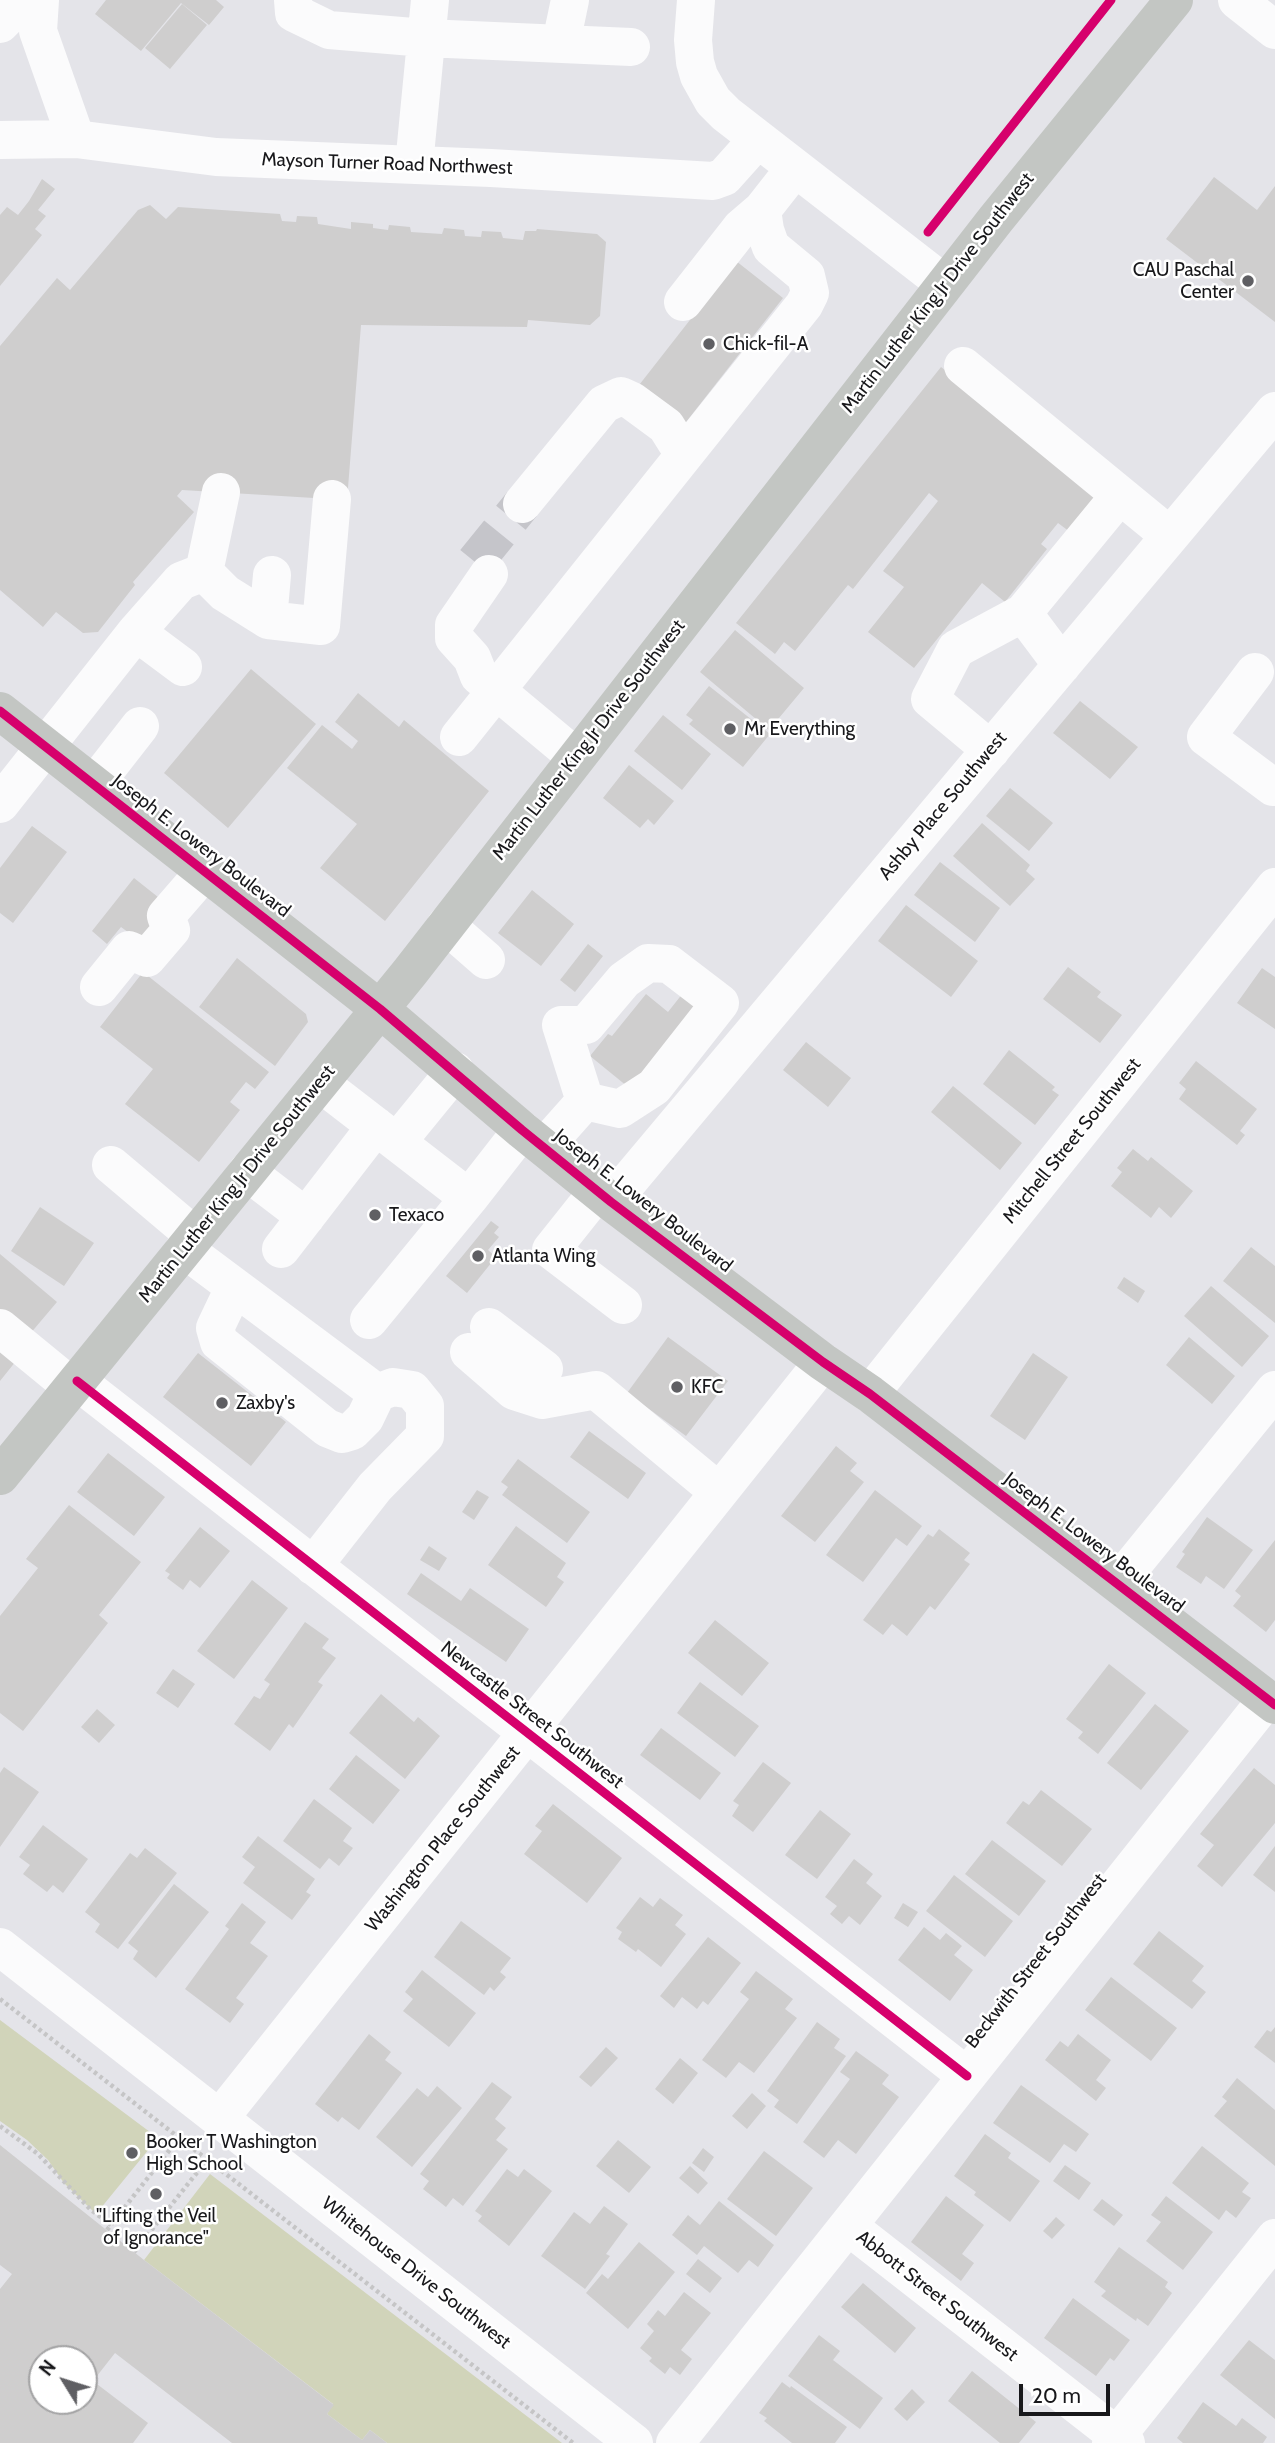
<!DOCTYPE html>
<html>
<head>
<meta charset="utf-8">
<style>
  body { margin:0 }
  #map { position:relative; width:1275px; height:2443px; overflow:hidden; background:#e4e4e9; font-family:Cabin,sans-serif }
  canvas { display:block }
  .north { position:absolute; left:28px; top:2345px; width:70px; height:70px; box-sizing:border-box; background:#fff; border:2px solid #a3a3a4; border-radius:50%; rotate:308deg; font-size:19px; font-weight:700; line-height:28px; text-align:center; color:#18181b }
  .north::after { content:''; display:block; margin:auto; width:24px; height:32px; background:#5f5f63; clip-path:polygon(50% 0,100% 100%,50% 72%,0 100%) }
  .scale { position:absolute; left:1019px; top:2384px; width:91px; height:32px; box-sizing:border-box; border:4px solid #18181b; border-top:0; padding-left:9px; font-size:21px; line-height:24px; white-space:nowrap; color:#18181b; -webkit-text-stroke:5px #fff; paint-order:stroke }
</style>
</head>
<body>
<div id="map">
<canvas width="1275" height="2443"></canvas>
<div class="north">N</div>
<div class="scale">20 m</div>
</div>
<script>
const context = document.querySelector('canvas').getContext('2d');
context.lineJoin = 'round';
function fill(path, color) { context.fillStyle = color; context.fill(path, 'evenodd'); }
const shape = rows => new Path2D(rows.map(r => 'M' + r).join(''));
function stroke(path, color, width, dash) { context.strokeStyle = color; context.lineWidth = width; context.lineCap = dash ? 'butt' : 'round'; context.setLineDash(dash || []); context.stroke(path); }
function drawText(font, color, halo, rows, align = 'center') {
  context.font = font + ' Cabin,sans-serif'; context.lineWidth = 5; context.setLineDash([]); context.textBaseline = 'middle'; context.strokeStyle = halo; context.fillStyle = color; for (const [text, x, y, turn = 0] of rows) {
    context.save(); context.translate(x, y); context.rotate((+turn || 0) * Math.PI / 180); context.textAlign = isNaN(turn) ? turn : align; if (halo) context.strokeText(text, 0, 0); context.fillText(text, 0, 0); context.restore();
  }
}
const green = shape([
  [0,2020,158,2138,96,2214,64,2183,48,2160,27,2140,0,2121],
  [210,2174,562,2443,387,2443,370,2430,362,2440,327,2414,333,2404,144,2260]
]);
const building = shape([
  [106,0,216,0,224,7,209,25,181,3,141,51,95,14],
  [182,4,207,25,170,69,145,48],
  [1214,177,1257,210,1275,186,1275,322,1166,239],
  [42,179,55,189,38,210,46,216,35,229,42,235,0,286,0,215,7,207,18,215,29,201],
  [150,205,166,219,178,207,280,214,282,221,296,222,297,216,317,217,318,224,351,229,351,222,373,224,373,228,388,230,389,225,410,227,411,232,442,234,444,228,464,230,465,236,481,237,482,231,501,232,503,238,523,240,525,231,536,231,537,229,597,234,606,242,600,316,590,325,528,320,527,327,361,325,347,500,182,490,177,496,194,512,133,582,135,585,98,632,83,633,56,612,43,627,0,590,0,346,57,278,70,290,138,210],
  [736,261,783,298,683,426,636,389],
  [941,367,1104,497,1074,535,1058,523,1041,544,1047,549,1005,602,982,583,914,668,868,632,904,587,883,571,938,501,929,493,853,589,848,585,795,651,784,642,775,654,736,623],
  [735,630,804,688,769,730,700,672],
  [251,669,316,724,228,828,164,773],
  [709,686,770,734,743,767,689,724,693,720,686,715],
  [358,693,399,727,404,720,489,791,385,921,320,868,357,824,287,768,322,725,352,749,358,741,335,722],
  [1080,701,1138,747,1110,779,1053,733],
  [663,715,711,754,682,790,634,751],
  [629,765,674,801,654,825,648,819,640,828,603,798],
  [1010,788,1053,823,1029,851,986,816],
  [982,823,1030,865,1026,871,1035,879,1010,906,953,856],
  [32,826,67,852,13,923,0,913,0,868],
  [940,862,1000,908,975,942,914,895],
  [134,878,163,901,154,924,140,941,121,927,107,944,92,931],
  [532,890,574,924,541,966,498,933],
  [906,905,978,961,951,997,878,941],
  [588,944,603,956,575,992,560,980],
  [237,958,306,1014,308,1022,275,1066,199,1007],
  [1068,967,1101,992,1097,997,1122,1015,1100,1043,1043,999],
  [1262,968,1275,977,1275,1029,1237,1003],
  [143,972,269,1072,255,1089,246,1082,230,1102,240,1110,199,1162,125,1104,153,1069,100,1027],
  [683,993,697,1004,633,1091,590,1056,608,1034,612,1036,646,994,668,1012],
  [806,1042,851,1078,828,1107,783,1070],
  [1009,1050,1055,1087,1052,1090,1059,1095,1035,1125,983,1084],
  [1196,1061,1257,1109,1240,1131,1245,1135,1237,1145,1179,1099,1186,1089,1179,1083],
  [953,1086,1022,1143,1000,1170,931,1112],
  [1133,1149,1148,1161,1151,1157,1193,1191,1171,1218,1159,1207,1151,1218,1111,1186,1122,1172,1117,1168],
  [40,1207,94,1243,64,1286,11,1251],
  [491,1221,499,1227,494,1233,499,1237,488,1250,496,1257,467,1293,446,1276],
  [1251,1247,1275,1266,1275,1323,1223,1281],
  [0,1254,57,1302,24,1341,0,1321],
  [1124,1277,1145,1291,1138,1303,1117,1288],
  [1211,1286,1269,1336,1242,1367,1184,1316],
  [668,1337,728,1381,686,1436,627,1393],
  [1189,1337,1235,1376,1212,1404,1166,1365],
  [0,1340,20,1356,0,1381],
  [198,1353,286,1422,251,1466,163,1397],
  [1033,1353,1068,1377,1025,1440,990,1416],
  [589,1431,646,1473,628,1499,570,1457],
  [836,1446,857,1463,850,1471,864,1482,815,1542,781,1516],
  [108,1453,165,1497,134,1536,77,1492],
  [518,1459,590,1512,567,1543,502,1495,508,1487,501,1482],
  [477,1490,489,1497,474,1520,462,1512],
  [875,1490,922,1526,907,1546,896,1538,863,1582,826,1555],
  [69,1505,141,1562,99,1615,108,1623,23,1731,0,1713,0,1616,38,1568,26,1559],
  [1207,1517,1253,1550,1224,1589,1206,1576,1201,1584,1176,1567,1185,1554,1182,1552],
  [516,1526,566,1563,557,1577,564,1582,546,1607,488,1565],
  [200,1527,230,1551,200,1588,190,1580,183,1590,167,1578,170,1574,165,1571],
  [939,1529,970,1553,964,1560,970,1564,935,1610,930,1606,907,1636,892,1624,883,1635,863,1620,928,1534,933,1537],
  [1275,1540,1275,1620,1266,1632,1233,1606,1241,1596,1235,1591],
  [429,1546,447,1558,439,1571,420,1560],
  [421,1573,461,1601,470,1588,529,1629,506,1662,407,1594],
  [252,1580,288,1608,234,1679,197,1651],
  [715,1620,769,1663,742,1696,688,1653],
  [305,1622,329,1639,322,1648,336,1658,318,1682,323,1685,293,1728,289,1724,270,1751,234,1724,254,1696,260,1699,270,1684,264,1680],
  [1109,1664,1146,1693,1098,1754,1078,1738,1083,1732,1066,1719],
  [173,1669,195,1684,178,1708,156,1693],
  [700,1682,759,1726,735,1757,677,1713],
  [381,1694,414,1722,418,1717,440,1736,405,1779,349,1733],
  [1155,1704,1189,1731,1141,1790,1107,1763],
  [97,1709,115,1725,99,1743,81,1727],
  [661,1728,721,1773,700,1800,640,1755],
  [356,1755,400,1790,373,1824,329,1789],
  [763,1762,791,1783,753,1832,732,1816,739,1805,733,1801],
  [4,1767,39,1792,0,1847,0,1773],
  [1254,1768,1275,1785,1275,1823,1222,1887,1197,1866,1214,1845,1200,1834],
  [1041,1790,1092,1829,1062,1866,1006,1823,1023,1801,1029,1805],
  [314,1799,352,1828,343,1841,353,1848,339,1866,329,1858,320,1869,283,1841],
  [553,1804,622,1858,587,1903,524,1854,542,1831,535,1826],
  [820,1810,851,1834,817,1879,785,1855],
  [43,1825,88,1859,63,1893,53,1885,47,1892,23,1874,30,1865,19,1857],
  [258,1836,315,1879,306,1892,311,1895,292,1920,243,1883,255,1867,242,1857],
  [992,1840,1046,1881,1019,1916,965,1874],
  [1275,1846,1275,1892,1253,1875],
  [145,1848,177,1873,118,1949,95,1932,100,1924,85,1912,130,1853,137,1858],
  [854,1859,873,1874,866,1883,882,1896,860,1925,849,1916,842,1924,830,1914,837,1906,825,1897],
  [954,1875,1013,1921,985,1957,926,1911],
  [174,1884,209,1912,156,1978,133,1959,138,1951,128,1943],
  [640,1897,653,1907,660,1898,683,1915,675,1925,686,1934,661,1967,638,1949,636,1952,618,1939,622,1932,616,1928],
  [242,1903,266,1922,250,1943,268,1956,236,1998,244,2004,230,2023,185,1989,229,1929,225,1926],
  [903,1903,918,1912,908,1927,894,1918],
  [461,1921,511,1958,500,1972,506,1977,494,1991,490,1987,484,1995,434,1957],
  [924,1927,940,1940,946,1933,962,1946,954,1955,973,1970,950,2001,898,1960],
  [1159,1931,1204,1966,1192,1981,1206,1992,1192,2009,1133,1964],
  [708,1937,741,1963,708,2005,703,2001,697,2009,682,1997,674,2008,660,1996],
  [422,1970,476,2013,449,2047,403,2011,413,1999,405,1992],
  [756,1971,793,1999,785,2009,797,2018,754,2073,739,2062,726,2078,702,2060,749,1999,740,1992],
  [1111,1977,1177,2028,1151,2061,1085,2010],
  [817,2022,840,2039,834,2048,846,2056,797,2124,774,2107,779,2100,767,2091],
  [1275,2027,1275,2063,1254,2047,1267,2030,1271,2032],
  [369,2034,391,2052,385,2060,402,2073,359,2130,342,2117,338,2122,315,2104],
  [1078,2034,1111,2060,1096,2080,1106,2088,1096,2101,1045,2060,1060,2041,1068,2047],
  [606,2047,618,2058,591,2087,579,2077],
  [856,2051,889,2075,882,2084,899,2097,856,2154,838,2140,824,2158,803,2142,850,2079,840,2072],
  [680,2058,698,2073,673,2104,655,2089],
  [1237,2078,1275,2110,1275,2166,1214,2116,1227,2101,1222,2097],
  [492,2082,512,2097,495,2119,506,2128,496,2140,508,2149,463,2206,453,2198,446,2207,423,2189,429,2181,420,2174],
  [1021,2085,1089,2134,1076,2152,1064,2144,1050,2163,993,2123],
  [437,2086,462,2108,412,2167,376,2137,417,2088,428,2097],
  [752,2093,766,2106,747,2129,732,2116],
  [985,2134,1011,2153,1008,2158,1040,2181,1010,2222,974,2195,976,2192,954,2176],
  [618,2140,651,2167,629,2193,596,2166],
  [0,2145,144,2260,334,2405,327,2414,362,2440,370,2430,387,2443,232,2443,115,2353,93,2381,148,2423,133,2443,0,2443,0,2289,12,2274,0,2265],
  [42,2359,84,2359,84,2401,42,2401],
  [1202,2146,1249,2183,1242,2192,1251,2198,1236,2218,1226,2210,1219,2220,1172,2183],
  [703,2148,714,2157,704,2172,692,2163],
  [764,2151,813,2188,776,2236,727,2199],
  [1065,2165,1091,2183,1079,2200,1053,2181],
  [690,2166,708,2183,698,2194,679,2178],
  [507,2169,518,2177,524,2169,552,2191,509,2246,478,2221,482,2216,475,2211],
  [946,2196,984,2225,962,2254,974,2263,961,2281,911,2242],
  [1166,2196,1213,2232,1183,2270,1146,2241,1161,2222,1151,2215],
  [1102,2199,1123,2215,1114,2226,1093,2210],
  [719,2201,774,2245,758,2267,749,2260,738,2273,704,2246,697,2255,672,2235,688,2215,700,2225],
  [604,2206,628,2224,606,2254,610,2256,585,2289,541,2256,574,2212,590,2224],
  [1056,2217,1065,2225,1052,2239,1043,2231],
  [639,2242,675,2272,628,2329,586,2293,602,2274,608,2279],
  [1119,2247,1168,2282,1165,2287,1172,2293,1148,2326,1137,2318,1136,2321,1101,2296,1106,2291,1094,2282],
  [698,2259,722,2278,710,2293,686,2274],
  [863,2283,916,2328,895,2353,841,2307],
  [684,2292,711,2313,681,2350,692,2359,680,2375,670,2367,665,2374,649,2361,652,2358,640,2348,654,2331,647,2324,658,2310,665,2316],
  [1073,2298,1130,2340,1114,2361,1110,2358,1096,2376,1044,2338],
  [819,2335,840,2351,833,2360,883,2398,860,2429,788,2376],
  [1249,2340,1275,2360,1275,2419,1220,2375],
  [972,2371,1036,2422,1019,2443,1000,2443,948,2401],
  [782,2382,790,2388,791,2386,847,2427,835,2443,792,2443,764,2421,767,2418,759,2413],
  [912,2389,925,2402,907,2421,894,2409],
  [1203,2402,1236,2426,1242,2418,1267,2437,1263,2443,1183,2443,1177,2438]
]);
const minorTunnel = shape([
  [475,562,522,504]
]);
const path = shape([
  [0,1999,573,2443],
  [0,2126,38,2154,90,2209,111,2225],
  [107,2230,179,2138],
  [134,2252,207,2160]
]);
const minor = shape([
  [40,0,38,31,76,139],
  [293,0,294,13,329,30,425,38,631,47],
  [696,0,693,40,695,62,699,76,713,101,726,114,945,284],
  [1237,0,1275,30],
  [0,24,24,0],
  [561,43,570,0],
  [0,140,76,139,216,157,491,168,713,181,724,177,758,139],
  [414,165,430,0],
  [683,302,741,228,762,210],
  [963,366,1170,536],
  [522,504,604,404,621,396,632,401,666,426,676,442,687,451],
  [204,572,225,593,268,620,321,626,332,499],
  [204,572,221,492],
  [489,574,454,625,454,638,472,658,479,676,576,757],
  [1023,613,1062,665],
  [268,620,272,575],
  [136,632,183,667],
  [1255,672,1206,737,1273,787,1275,785],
  [459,737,804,305,810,293,806,276,771,247,765,230,762,210,795,168],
  [991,750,930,699,956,649,1023,613,1120,495],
  [94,785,140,726],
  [0,804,136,632,181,581,204,572],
  [446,925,486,960],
  [99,987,129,950,147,958,171,930,166,916,205,871],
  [320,1083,469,1198],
  [397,1142,455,1071],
  [545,1146,585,1101,561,1025,586,1025,624,980,648,963,669,964,720,1003,654,1087,620,1109,585,1101],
  [111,1165,195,1236],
  [247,1172,306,1217],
  [598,1191,551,1250,623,1305],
  [611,1202,1275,411],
  [184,1249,377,1393,393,1387,412,1390,425,1406,425,1436,375,1487,313,1566],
  [281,1249,376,1126],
  [234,1288,215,1328,219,1342,327,1428,342,1434,352,1431,365,1418,377,1393],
  [369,1320,469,1198,522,1130],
  [489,1327,544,1369],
  [0,1328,72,1387],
  [469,1352,514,1391,542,1400,596,1390,719,1492],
  [77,1381,967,2076],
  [870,1394,1275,887],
  [1118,1583,1275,1390],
  [0,1947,634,2443],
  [219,2119,823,1362],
  [848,2226,1126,2443],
  [675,2443,1267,1699],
  [1111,2443,1275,2238]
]);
const major = shape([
  [0,711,380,1009,522,1130,611,1202,823,1362,870,1394,1275,1705],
  [0,1476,410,972,996,219,1174,0]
]);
const cycleway = shape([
  [928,232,1111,0],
  [0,711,380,1009,522,1130,611,1202,823,1362,870,1394,1275,1705],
  [77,1381,967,2076]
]);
const markers = [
  [1248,281,7,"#5f5f63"],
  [709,344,7,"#5f5f63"],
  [730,729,7,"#5f5f63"],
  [375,1215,7,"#5f5f63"],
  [478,1256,7,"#5f5f63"],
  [677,1387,7,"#5f5f63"],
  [222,1403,7,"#5f5f63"],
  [132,2153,7,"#5f5f63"],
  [156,2194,7,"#5f5f63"]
];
const streetNames = [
  ["Mayson Turner Road Northwest",387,164,2],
  ["Martin Luther King Jr Drive Southwest",938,293,-52],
  ["Martin Luther King Jr Drive Southwest",589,740,-52],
  ["Ashby Place Southwest",943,806,-50],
  ["Joseph E. Lowery Boulevard",201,846,38],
  ["Mitchell Street Southwest",1072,1141,-51],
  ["Martin Luther King Jr Drive Southwest",237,1184,-51],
  ["Joseph E. Lowery Boulevard",643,1201,38],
  ["Joseph E. Lowery Boulevard",1094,1543,37],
  ["Newcastle Street Southwest",532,1715,38],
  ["Washington Place Southwest",443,1839,-51],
  ["Beckwith Street Southwest",1036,1961,-52],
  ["Whitehouse Drive Southwest",416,2273,38],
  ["Abbott Street Southwest",937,2296,38]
];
const poiNames = [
  ["CAU Paschal",1234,270,"right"],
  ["Center",1234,292,"right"],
  ["Chick-fil-A",723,344],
  ["Mr Everything",744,729],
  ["Texaco",389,1215],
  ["Atlanta Wing",492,1256],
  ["KFC",691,1387],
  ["Zaxby's",236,1403],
  ["Booker T Washington",146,2142],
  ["High School",146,2164],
  ["\"Lifting the Veil",156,2216,"center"],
  ["of Ignorance\"",156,2238,"center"]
];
fill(green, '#d1d4ba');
fill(building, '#cfcece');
stroke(minorTunnel, '#c5c5ca', 38, [38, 19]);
stroke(path, '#c5c5c6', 4.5, [3.5, 3.5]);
stroke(minor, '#fbfbfc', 38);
stroke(major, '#c3c6c3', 38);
stroke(cycleway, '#d6006c', 9);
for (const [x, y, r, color] of markers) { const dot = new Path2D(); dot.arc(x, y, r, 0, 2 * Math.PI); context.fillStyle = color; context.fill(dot); stroke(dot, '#fff', 2.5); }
drawText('19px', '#18181b', '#fff', streetNames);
drawText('19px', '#18181b', '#fff', poiNames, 'left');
</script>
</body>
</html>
